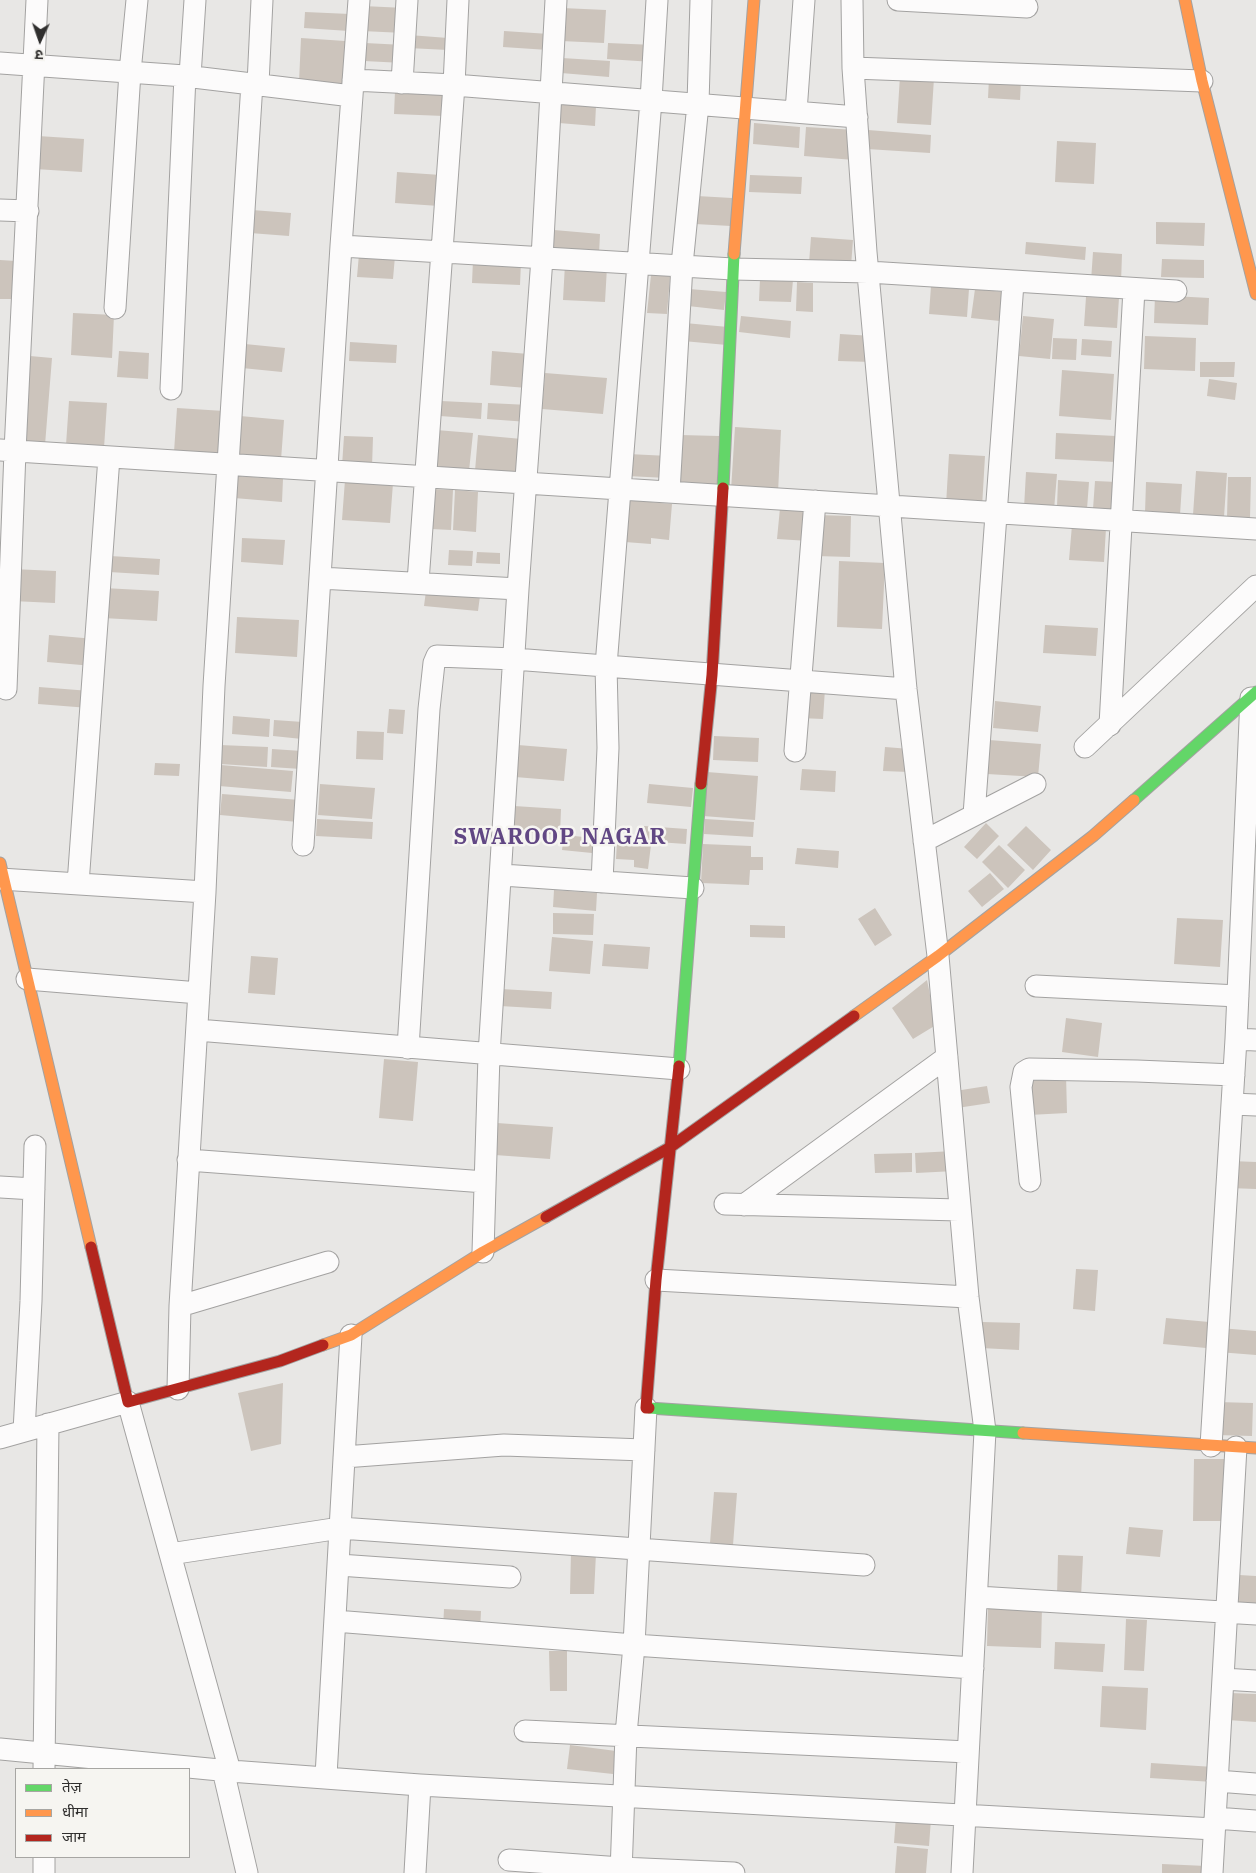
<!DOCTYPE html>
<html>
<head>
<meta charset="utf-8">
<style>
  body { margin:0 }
  #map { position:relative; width:1256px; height:1873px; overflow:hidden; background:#e8e7e5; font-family:"IBM Plex Serif","Noto Sans Devanagari",serif }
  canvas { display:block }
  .legend { position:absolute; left:15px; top:1768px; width:175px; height:90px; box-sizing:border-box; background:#f6f5f1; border:1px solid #a7a6a3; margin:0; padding:6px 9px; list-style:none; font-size:15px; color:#302f2e }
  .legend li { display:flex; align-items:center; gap:10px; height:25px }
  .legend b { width:25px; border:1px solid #a7a6a3 }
  .north { position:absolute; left:15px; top:15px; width:50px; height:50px; -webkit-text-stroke:4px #f6f5f1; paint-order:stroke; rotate:183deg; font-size:14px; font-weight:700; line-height:20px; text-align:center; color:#302f2e }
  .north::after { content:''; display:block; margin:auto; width:18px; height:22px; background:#302f2e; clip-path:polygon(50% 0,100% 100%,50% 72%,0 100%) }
</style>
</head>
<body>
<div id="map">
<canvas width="1256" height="1873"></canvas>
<ul class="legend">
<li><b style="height:6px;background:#63d668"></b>तेज़</li>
<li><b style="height:6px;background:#ff974d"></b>धीमा</li>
<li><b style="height:6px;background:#b3261e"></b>जाम</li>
</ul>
<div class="north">उ</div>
</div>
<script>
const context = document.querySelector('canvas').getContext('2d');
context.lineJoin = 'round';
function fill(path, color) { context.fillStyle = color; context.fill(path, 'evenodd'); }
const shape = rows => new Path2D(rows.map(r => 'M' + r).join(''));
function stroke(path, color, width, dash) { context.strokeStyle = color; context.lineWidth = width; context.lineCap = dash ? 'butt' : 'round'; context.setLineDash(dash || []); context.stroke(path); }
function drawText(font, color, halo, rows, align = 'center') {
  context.font = font + ' "IBM Plex Serif",serif'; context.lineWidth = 5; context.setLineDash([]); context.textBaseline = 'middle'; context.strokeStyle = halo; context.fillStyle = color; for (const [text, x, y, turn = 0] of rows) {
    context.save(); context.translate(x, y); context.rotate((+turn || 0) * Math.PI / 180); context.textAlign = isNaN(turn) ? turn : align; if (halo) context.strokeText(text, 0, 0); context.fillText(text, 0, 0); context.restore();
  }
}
const building = shape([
  [363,6,405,8,404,33,362,31],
  [562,8,606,10,604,43,561,41],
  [305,12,350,14,349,31,304,28],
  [504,31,549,34,548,50,503,47],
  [409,35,448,38,448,50,408,48],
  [301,38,345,41,343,84,299,82],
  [365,43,404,45,403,63,364,61],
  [608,43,654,45,653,62,607,59],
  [562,58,610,61,609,77,561,73],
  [900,76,934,78,931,125,897,123],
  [989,78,1021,80,1020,100,988,98],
  [395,91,445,93,444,116,394,114],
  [561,104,596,106,595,126,559,123],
  [754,123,800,127,799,148,753,144],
  [806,127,856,130,854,160,804,156],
  [868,130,931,135,930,153,867,149],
  [38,136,84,139,82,172,35,169],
  [1057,141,1096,143,1094,184,1055,182],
  [397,172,441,175,439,206,395,203],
  [750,175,802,177,801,194,749,192],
  [697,196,732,198,731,226,695,224],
  [252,210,291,213,289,236,250,233],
  [1156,222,1205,223,1204,246,1156,244],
  [554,230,600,234,599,254,552,251],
  [811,237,853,240,851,266,809,263],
  [1026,242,1086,247,1085,260,1025,254],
  [1093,252,1122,254,1121,283,1091,281],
  [359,254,395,256,393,279,357,277],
  [1162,259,1204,260,1204,278,1161,277],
  [0,260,16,261,16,299,0,299],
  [473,260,521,262,520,285,472,283],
  [565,264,607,267,605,302,563,300],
  [651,275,670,276,667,314,647,313],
  [760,279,793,280,791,302,759,301],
  [797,282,813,283,813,312,796,311],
  [931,286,969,289,967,317,929,314],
  [689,289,726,292,724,310,688,306],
  [975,289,1003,292,1000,321,971,318],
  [1155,295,1209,298,1208,325,1154,323],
  [1086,297,1119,298,1117,328,1084,326],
  [73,313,114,315,112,358,71,355],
  [741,316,791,321,790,338,739,332],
  [1023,316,1054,319,1050,359,1019,356],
  [685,323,728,327,727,345,683,341],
  [840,334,873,336,872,362,838,361],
  [1145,336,1196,338,1195,371,1144,369],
  [1053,338,1077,339,1076,360,1052,359],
  [1082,339,1112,341,1111,357,1081,355],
  [350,342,397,345,396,363,349,361],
  [245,344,285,348,282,372,242,368],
  [119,351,149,353,148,379,117,377],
  [492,351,529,354,527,388,490,385],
  [30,356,52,358,45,445,23,443],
  [1200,362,1235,362,1234,377,1200,377],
  [1062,370,1114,374,1111,420,1059,416],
  [545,373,607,378,603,414,542,409],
  [1209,379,1237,383,1235,400,1207,396],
  [69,401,107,403,104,448,66,445],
  [441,401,482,403,481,419,440,416],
  [488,403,529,405,528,422,487,419],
  [177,408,224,411,221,455,174,452],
  [240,416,284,420,281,460,237,456],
  [735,427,781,430,778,493,731,490],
  [436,430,473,433,469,471,432,467],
  [1056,433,1116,436,1115,462,1055,459],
  [478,435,522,439,519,475,475,471],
  [680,435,719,436,717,485,678,484],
  [344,436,373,437,372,467,342,466],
  [628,454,669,456,667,478,627,476],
  [949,454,985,456,982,507,946,505],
  [1196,471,1227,473,1224,517,1193,515],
  [1026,472,1057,474,1054,510,1024,508],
  [236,476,283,479,282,502,234,498],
  [1228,477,1251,477,1250,518,1227,518],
  [345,480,393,483,390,523,342,520],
  [1058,480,1089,482,1087,509,1057,507],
  [1095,481,1117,482,1115,510,1093,509],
  [1146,482,1182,484,1180,515,1145,513],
  [433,489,453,490,451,530,431,529],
  [455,490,478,492,476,532,453,530],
  [629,500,672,504,669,540,651,538,651,544,625,542],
  [780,508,811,511,809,541,777,539],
  [817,515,851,516,850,557,816,556],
  [1072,525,1106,528,1104,562,1069,560],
  [242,538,285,540,283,565,241,562],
  [449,550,473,551,472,566,448,565],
  [477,552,500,553,500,564,476,563],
  [110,556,160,559,159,575,109,572],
  [839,561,885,563,882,629,837,627],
  [13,569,56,571,55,603,12,601],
  [104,588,159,591,157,621,103,618],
  [426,591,480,596,478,611,424,606],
  [237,617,299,620,297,657,235,653],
  [1045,625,1098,628,1096,656,1043,653],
  [49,635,95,639,93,666,47,662],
  [39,687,90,691,89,708,38,704],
  [803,687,825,689,823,719,800,718],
  [995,701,1041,706,1038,732,993,728],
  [389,709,405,710,403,734,387,733],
  [233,716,270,719,269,737,232,734],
  [274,720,303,722,302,739,273,736],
  [357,731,384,732,383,760,356,759],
  [714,736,759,738,758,762,713,760],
  [989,740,1041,744,1038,777,987,774],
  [220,745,268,747,267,767,220,764],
  [518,745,567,749,564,781,515,777],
  [885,747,910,749,909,772,883,771],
  [272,749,302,751,301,769,271,767],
  [155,763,180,764,179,776,154,775],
  [221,765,293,771,291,792,219,786],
  [802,769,836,771,835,792,800,790],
  [707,772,758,776,755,820,703,816],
  [320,784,375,788,372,819,318,815],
  [649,784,693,788,691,807,647,803],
  [222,794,300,800,298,822,220,815],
  [514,806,561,809,560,835,513,831],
  [317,819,373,822,372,839,316,836],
  [705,819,754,822,753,837,704,834],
  [986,823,999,836,977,859,964,847],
  [644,826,687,829,686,844,643,841],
  [1026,826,1051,850,1033,870,1007,845],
  [564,835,604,839,602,854,562,850],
  [617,842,651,845,648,869,634,867,634,860,616,859],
  [703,844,751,846,751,857,763,857,763,870,750,870,749,885,701,883],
  [999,845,1025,870,1008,888,982,862],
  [797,848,839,851,838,868,795,864],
  [990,873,1004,889,982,907,968,891],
  [554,890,597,893,596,911,553,907],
  [875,908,892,935,875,946,858,919],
  [553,913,594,914,593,935,553,934],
  [1177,918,1223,920,1220,967,1174,964],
  [750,925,785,926,785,938,750,937],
  [552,937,593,941,590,974,549,971],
  [604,944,650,947,648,969,602,966],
  [251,956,278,958,275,995,248,993],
  [927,980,936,1025,913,1039,892,1008],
  [501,989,552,992,551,1009,500,1006],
  [1066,1018,1102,1023,1098,1057,1062,1052],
  [384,1059,418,1062,413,1121,379,1118],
  [1066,1074,1067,1113,1029,1115,1027,1076],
  [987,1086,990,1103,957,1108,955,1091],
  [497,1123,553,1127,550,1159,495,1155],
  [954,1151,955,1171,916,1173,915,1153],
  [912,1153,912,1172,875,1173,874,1154],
  [1231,1161,1256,1162,1256,1189,1229,1188],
  [1076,1269,1098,1270,1095,1311,1073,1309],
  [1166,1318,1209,1322,1206,1348,1163,1344],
  [982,1322,1020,1323,1019,1350,981,1348],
  [1220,1328,1256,1331,1256,1355,1218,1352],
  [283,1383,281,1444,251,1451,238,1393],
  [1217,1402,1253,1403,1252,1436,1216,1435],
  [1194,1459,1227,1459,1226,1521,1193,1521],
  [714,1492,737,1493,733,1545,710,1543],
  [1129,1527,1163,1530,1160,1557,1126,1554],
  [571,1552,596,1553,594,1594,570,1594],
  [1058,1555,1083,1556,1081,1597,1057,1596],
  [1239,1575,1256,1576,1256,1609,1238,1609],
  [988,1605,1042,1607,1041,1648,987,1646],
  [444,1609,481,1611,480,1632,443,1629],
  [1126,1619,1147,1620,1144,1671,1124,1670],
  [1055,1642,1105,1644,1103,1672,1054,1669],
  [549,1651,567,1651,567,1691,550,1691],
  [1102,1686,1148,1688,1146,1730,1100,1727],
  [1230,1693,1256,1694,1256,1722,1228,1720],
  [570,1745,616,1751,613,1774,567,1769],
  [1151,1763,1214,1767,1213,1782,1150,1778],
  [896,1816,931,1819,929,1846,894,1843],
  [897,1846,928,1849,926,1873,895,1873],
  [1162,1864,1206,1866,1205,1873,1162,1873]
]);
const street = shape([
  [852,0,853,68,866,252,906,689,938,956,968,1297,985,1431,962,1873],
  [898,0,1027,7],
  [0,63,185,76,352,96],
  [853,68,1202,81],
  [190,76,195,0],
  [353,80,454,85,857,117],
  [402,83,407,0],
  [258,84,262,0],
  [796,112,804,0],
  [0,210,28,211],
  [341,246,733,269,868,272,1176,291],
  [115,308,130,72,137,0],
  [171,389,185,76],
  [0,450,1256,529],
  [669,492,682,265,698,104,701,0],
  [320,578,518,589],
  [418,582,454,85,458,0],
  [6,689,15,451,37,0],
  [1110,725,1134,289],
  [1085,747,1256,586],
  [795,751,815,501],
  [974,815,1013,283],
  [924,841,1035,784],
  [303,845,341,246,359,0],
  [502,875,693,888],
  [0,879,205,892],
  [602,882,608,748,606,666,651,100,657,0],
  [78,884,109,457],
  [27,979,199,993],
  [1036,986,1238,996],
  [197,1030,679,1069],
  [1236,1039,1256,1040],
  [408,1048,429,709,434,663,437,656,514,659,906,689],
  [1232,1104,1256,1105],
  [188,1160,485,1182],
  [1030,1181,1021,1087,1024,1072,1029,1069,1137,1071,1234,1075],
  [0,1187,34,1189],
  [725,1204,959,1210],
  [744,1205,947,1057],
  [483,1252,489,1055,518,589,542,258,556,0],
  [656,1280,968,1297],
  [180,1306,328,1262],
  [178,1389,180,1306,205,892,214,686,252,83],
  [24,1431,31,1301,35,1146],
  [0,1438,128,1402,230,1771],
  [1211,1446,1236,1039,1251,698],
  [344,1457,504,1445,644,1450],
  [170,1554,340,1528,864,1565],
  [339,1565,510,1577],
  [977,1597,1256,1614],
  [335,1621,634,1645,973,1668],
  [1223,1679,1256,1681],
  [525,1731,968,1752],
  [0,1749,230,1771,420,1785,1214,1829],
  [44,1769,48,1424],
  [223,1770,247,1873],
  [326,1776,351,1335],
  [1217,1781,1256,1784],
  [1215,1818,1256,1821],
  [509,1860,621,1868,734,1873],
  [44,1873,44,1857],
  [415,1873,420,1785],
  [621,1873,626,1735,634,1645,646,1408],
  [1212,1873,1236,1447]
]);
const fast = shape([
  [723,488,734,254],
  [1134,800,1256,692],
  [679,1066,701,784],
  [649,1408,1023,1433]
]);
const slow = shape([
  [1185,0,1202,81,1256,294],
  [734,254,754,0],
  [0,863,91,1247],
  [854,1016,938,956,1093,836,1134,800],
  [323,1345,351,1335,483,1252,546,1217],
  [1023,1433,1256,1448]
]);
const jam = shape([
  [701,784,712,675,723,488],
  [546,1217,669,1148,854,1016],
  [91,1247,128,1402,280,1361,323,1345],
  [649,1408,646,1408,656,1280,679,1066]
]);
const districtNames = [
  ["SWAROOP NAGAR",560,838]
];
fill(building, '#ccc4bc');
stroke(street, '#a3a2a1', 23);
stroke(fast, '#a3a2a1', 13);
stroke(slow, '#a3a2a1', 13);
stroke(jam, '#a3a2a1', 13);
stroke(street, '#fcfbfb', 21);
stroke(fast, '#63d668', 11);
stroke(slow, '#ff974d', 11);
stroke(jam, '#b3261e', 11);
context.letterSpacing = '1px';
drawText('bold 22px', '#614784', '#f6f5f1', districtNames);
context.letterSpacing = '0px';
</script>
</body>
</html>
